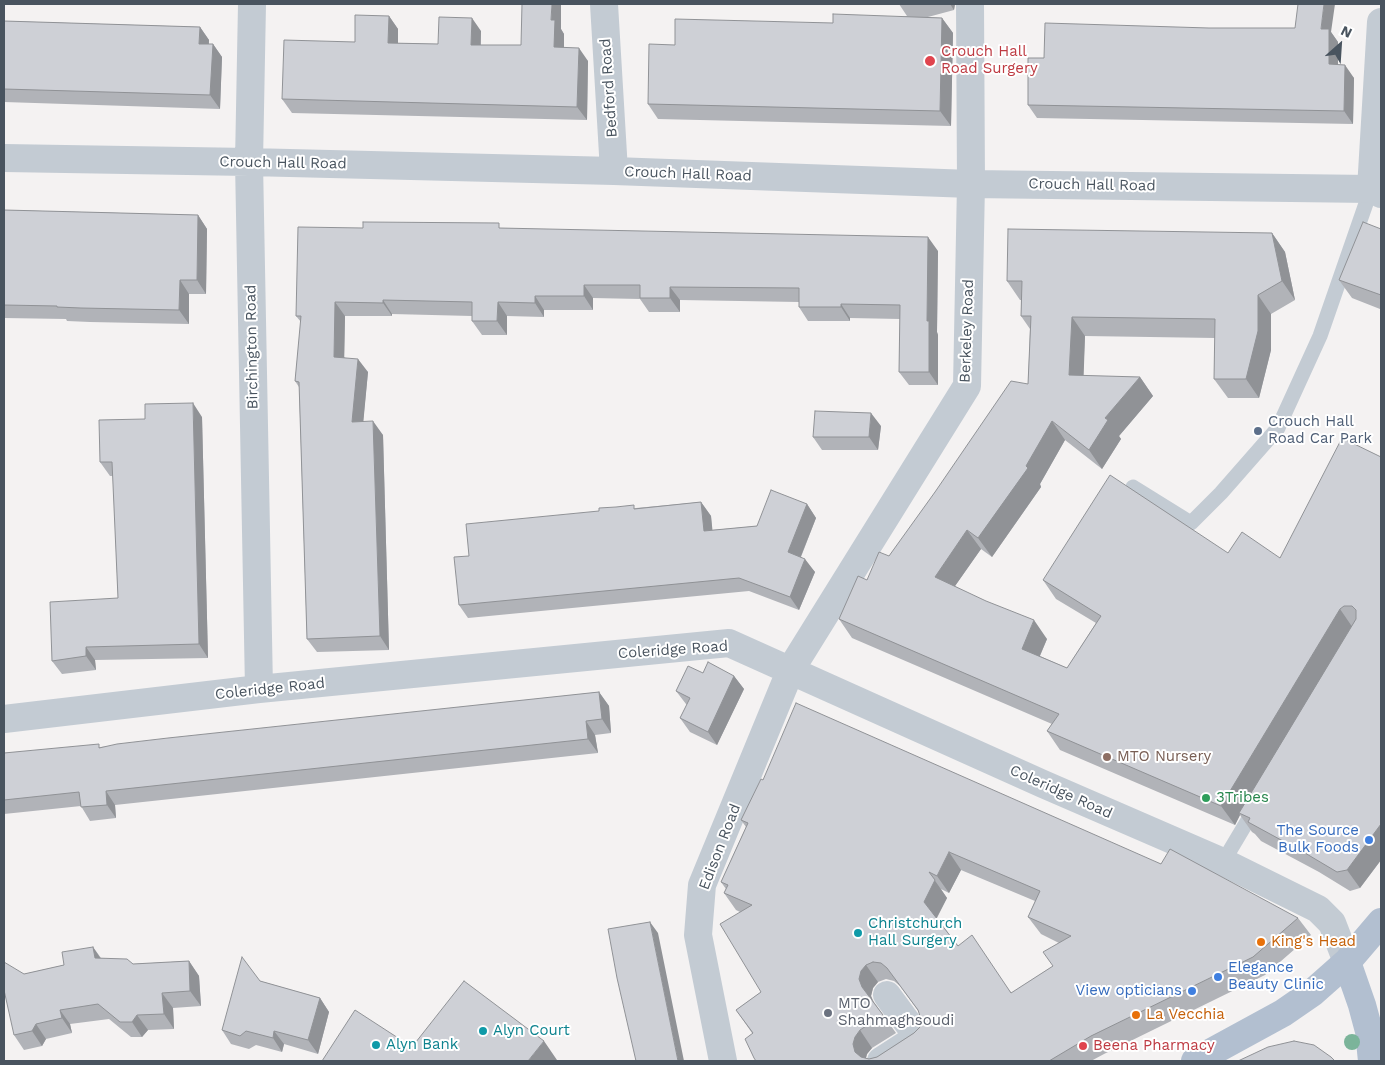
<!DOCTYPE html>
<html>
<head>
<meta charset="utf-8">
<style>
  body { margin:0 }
  #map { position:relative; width:1385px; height:1065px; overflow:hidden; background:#f4f2f2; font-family:"Work Sans",sans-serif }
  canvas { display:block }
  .frame { position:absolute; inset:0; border:5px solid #49545f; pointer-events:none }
  .north { position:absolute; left:1315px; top:20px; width:50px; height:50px; -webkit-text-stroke:4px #fff; paint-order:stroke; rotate:26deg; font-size:14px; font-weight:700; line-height:20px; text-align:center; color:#49545f }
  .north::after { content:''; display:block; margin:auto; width:18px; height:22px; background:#49545f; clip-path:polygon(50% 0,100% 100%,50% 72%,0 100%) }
</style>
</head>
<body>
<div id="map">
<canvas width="1385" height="1065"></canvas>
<div class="frame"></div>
<div class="north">N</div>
</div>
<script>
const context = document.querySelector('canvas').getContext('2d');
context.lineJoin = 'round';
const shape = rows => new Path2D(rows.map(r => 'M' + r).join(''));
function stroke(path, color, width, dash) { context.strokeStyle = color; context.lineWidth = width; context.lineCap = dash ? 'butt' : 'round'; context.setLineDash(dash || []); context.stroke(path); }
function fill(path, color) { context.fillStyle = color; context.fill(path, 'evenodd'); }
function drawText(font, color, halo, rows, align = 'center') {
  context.font = font + ' "Work Sans",sans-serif'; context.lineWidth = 4; context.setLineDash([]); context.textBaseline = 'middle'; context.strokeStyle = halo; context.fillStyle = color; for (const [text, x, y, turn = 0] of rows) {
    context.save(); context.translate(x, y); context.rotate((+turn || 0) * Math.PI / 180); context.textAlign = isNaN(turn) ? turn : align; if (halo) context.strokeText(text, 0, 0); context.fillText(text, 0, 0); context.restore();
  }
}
const lane = shape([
  [1133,487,1191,523,1221,493,1278,428,1320,336,1371,189],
  [1223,862,1257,805]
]);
const street = shape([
  [252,4,249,162,259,689],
  [604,4,614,171],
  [4,158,249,162,614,171,971,184,1371,189,1381,194],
  [1371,189,1381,22],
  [4,719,259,689,729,643,1043,784,1223,862,1318,909,1332,923,1347,962],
  [723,1061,698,935,702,885,791,669,967,386,971,184,970,4],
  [881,1061,918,1037,887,995]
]);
const primary = shape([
  [1347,962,1362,1005,1369,1031,1372,1061],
  [1195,1061,1283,1013,1312,993,1347,962,1381,922]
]);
const trees = [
  [1352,1042]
];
const wall = shape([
  [899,4,955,4,954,10,928,17,942,18,953,33,951,126,658,119,648,104,675,45,833,23,907,16],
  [389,16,398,29,398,43,438,44,481,31,481,45,521,45,561,29,564,34,564,47,588,61,587,120,292,113,282,99,355,42],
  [4,21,200,27,209,40,209,44,213,44,222,57,220,109,4,102],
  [1209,28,1295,28,1331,32,1338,42,1338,65,1354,78,1353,124,1037,118,1028,105,1044,58],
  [4,210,198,215,207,229,206,294,189,294,189,324,90,322,67,321,66,319,4,318],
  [363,228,502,228,938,251,937,332,938,335,938,385,909,385,899,372,900,319,850,318,850,321,808,321,799,307,799,302,680,300,680,312,649,312,640,299,593,298,593,310,544,310,544,317,507,316,507,335,482,335,472,321,472,316,392,314,392,316,345,316,344,357,368,372,363,422,383,435,389,650,317,652,307,639,299,387,295,381,301,322,296,316],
  [1381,229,1381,311,1380,309,1352,298,1339,280],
  [1272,233,1285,252,1295,300,1271,314,1271,350,1259,398,1228,398,1214,379,1215,338,1085,336,1083,376,1140,377,1153,396,1119,436,1121,439,1102,469,1065,440,1040,484,1041,487,992,557,981,549,955,586,1047,639,1040,656,1067,668,1096,623,1056,599,1043,580,1228,553,1280,558,1381,457,1381,860,1360,888,1350,891,1319,872,1261,841,1255,834,1252,832,1240,815,1235,825,1060,750,1047,731,1052,724,852,638,839,619,867,580,889,556,1028,384,1030,329,1021,316,1021,300,1020,300,1007,281],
  [202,417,208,658,95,660,96,670,62,674,52,661,118,598,113,476,110,476,100,462],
  [881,426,878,450,822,450,813,437],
  [701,502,711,516,712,530,757,526,807,504,816,518,801,557,815,572,799,610,749,591,468,618,459,605,469,556,636,508],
  [703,673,734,676,744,689,717,745,690,732,680,718,687,705,686,704,676,691],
  [599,692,609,706,611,733,595,735,598,753,115,805,116,818,90,821,81,806,4,814,4,753,101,747],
  [763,780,1161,864,1298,918,1311,935,1265,975,1104,1054,1091,1061,756,1061,752,1033,736,1010,761,992,740,912,736,910,724,893,726,889,721,882,746,827,741,820],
  [961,870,1035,901,1028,917,1041,934,1059,943,1053,966,1012,993,958,946,937,918,947,898,941,889,949,893],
  [886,979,894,981,900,986,919,1012,921,1019,920,1027,914,1033,877,1057,869,1059,866,1058,867,1054,872,1048,896,1033,874,1002,871,996,873,988,878,982],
  [93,947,101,958,133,964,189,961,199,976,201,1006,173,1008,174,1029,148,1030,142,1037,131,1037,109,1019,70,1024,72,1033,46,1039,42,1046,24,1050,14,1035,24,974,64,965],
  [260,981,320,998,329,1012,318,1054,284,1044,282,1052,256,1045,249,1049,231,1044,222,1030]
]);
const shadedWall = shape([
  [552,4,561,4,561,29,564,34,564,60,554,47,551,20],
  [950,4,955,4,954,10],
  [1324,4,1335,4,1331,32,1338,42,1338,77,1329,64,1321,29],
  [389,16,398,29,398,56,388,43],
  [472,18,481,31,480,58,471,45],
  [942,18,953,33,951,126,940,111],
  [200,27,209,40,208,57,199,44],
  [213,44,222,57,220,109,210,95],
  [579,48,588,61,587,120,577,107],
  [1345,65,1354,78,1353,124,1344,111],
  [198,215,207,229,206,294,197,280],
  [1272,233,1285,252,1295,300,1282,281],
  [928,237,938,251,937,332,938,335,938,385,929,372,927,321],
  [180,280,189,294,189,324,179,310],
  [584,285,593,298,593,310,584,296],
  [670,287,680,300,680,312,670,298],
  [1258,295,1271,314,1271,350,1259,398,1246,379],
  [535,296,544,310,544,317,535,303],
  [383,300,392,314,392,316,383,303],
  [335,302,345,316,344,370,334,357],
  [498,302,507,316,507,335,497,321],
  [841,304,850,318,850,321,841,307],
  [1072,317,1085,336,1083,394,1069,375],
  [358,359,368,372,362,436,352,422],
  [1140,377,1153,396,1119,436,1121,439,1102,469,1089,450,1105,418],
  [193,403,202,417,208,658,199,644],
  [871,413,881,426,878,450,869,437],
  [373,421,383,435,389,650,380,636],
  [1052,421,1065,440,1040,484,1041,487,992,557,978,538,1026,466],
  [701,502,711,516,714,545,704,531],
  [807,504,816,518,797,566,788,552],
  [967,530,981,549,948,596,935,577],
  [805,559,815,572,799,610,790,597],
  [1340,609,1353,628,1239,813,1240,815,1235,825,1221,806],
  [1034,620,1047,639,1035,667,1022,649],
  [86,647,95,660,96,670,86,656],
  [734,676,744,689,717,745,708,732],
  [599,692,609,706,611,733,602,719],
  [586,721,595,735,598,753,588,739],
  [106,791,115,805,116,818,107,805],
  [1381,824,1381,860,1360,888,1347,870],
  [949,852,961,870,949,893,937,876],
  [929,872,947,898,936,919,924,902],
  [650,922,658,933,684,1061,678,1061],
  [93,947,103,962,95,958],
  [189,961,199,976,201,1006,190,991],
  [866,965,878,982,873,988,871,996,874,1004,862,987,859,979,861,971],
  [162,993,173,1008,174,1029,164,1014],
  [320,998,329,1012,318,1054,308,1040],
  [60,1010,70,1024,72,1033,62,1018],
  [137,1015,148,1030,142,1037,132,1022],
  [36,1024,46,1039,42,1046,32,1031],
  [860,1030,872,1048,867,1054,865,1061,855,1052,853,1044,855,1037],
  [274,1031,284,1044,282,1052,273,1038],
  [544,1041,557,1060,557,1061,528,1061]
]);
const building = shape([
  [522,4,552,4,551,20,555,20,554,47,579,48,577,107,282,99,284,40,355,42,355,15,389,16,388,43,438,44,439,17,472,18,471,45,521,45,522,4],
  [1298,4,1324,4,1321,29,1329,29,1329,64,1345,65,1344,111,1028,105,1028,58,1044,58,1045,23,1209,28,1295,28,1298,4],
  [833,14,942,18,940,111,648,104,649,44,675,45,675,19,833,23,833,14],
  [4,21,200,27,199,44,213,44,210,95,4,89,4,21],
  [4,210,198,215,197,280,180,280,179,310,81,308,57,307,57,306,4,305,4,210],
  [363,222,499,223,499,228,928,237,927,321,929,321,929,372,899,372,900,305,841,304,841,307,799,307,799,288,670,287,670,298,640,298,640,285,584,285,584,296,535,296,535,303,498,302,497,321,472,321,472,302,383,300,383,303,335,302,334,357,358,359,352,422,373,421,380,636,307,639,299,382,295,381,301,316,296,316,298,227,363,228,363,222],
  [1363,222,1381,229,1381,295,1339,280,1363,222],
  [1008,229,1272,233,1282,281,1258,295,1258,331,1246,379,1214,379,1215,319,1072,317,1069,375,1140,377,1105,418,1108,420,1089,450,1052,421,1026,466,1028,468,978,538,967,530,935,577,986,601,1034,620,1022,649,1067,668,1101,616,1043,580,1110,475,1228,553,1242,532,1280,558,1342,438,1381,457,1381,824,1347,870,1337,872,1305,853,1248,822,1250,818,1239,813,1356,619,1356,610,1352,606,1344,606,1340,609,1221,806,1047,731,1059,714,839,619,858,576,867,580,879,552,889,556,935,492,1011,381,1028,384,1031,316,1021,316,1022,281,1007,281,1008,229],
  [193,403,199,644,86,647,86,656,52,661,50,602,118,598,112,462,100,462,99,420,145,419,145,404,193,403],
  [815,411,871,413,869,437,813,437,815,411],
  [771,490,807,504,788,552,805,559,790,597,739,578,459,605,454,557,469,556,466,524,599,511,599,508,616,507,634,505,634,509,701,502,704,531,757,526,771,490],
  [708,662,734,676,708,732,680,718,690,698,676,691,688,666,703,673,708,662],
  [599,692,602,719,586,721,588,739,106,791,107,805,81,807,79,792,4,800,4,753,99,744,99,748,117,744,168,738,599,692],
  [796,703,1161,864,1170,849,1298,918,1253,957,1091,1036,1049,1061,756,1061,754,1058,745,1039,753,1033,736,1010,761,992,720,924,752,905,724,893,728,885,721,882,748,823,741,820,761,779,763,780,796,703],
  [949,852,1040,891,1028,917,1071,936,1043,952,1053,966,1011,993,972,935,958,946,924,902,935,880,929,872,937,876,949,852],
  [873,962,881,963,887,968,918,1010,921,1019,920,1027,914,1033,877,1057,869,1059,861,1057,855,1052,853,1044,855,1037,860,1030,883,1015,862,987,859,979,861,971,866,965,873,962],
  [650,922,678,1061,636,1061,617,978,608,929,650,922],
  [93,947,95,958,127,959,133,964,189,961,190,991,162,993,164,1014,137,1015,132,1022,120,1022,98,1004,60,1010,62,1018,36,1024,32,1031,14,1035,4,990,4,962,24,974,64,965,62,952,93,947],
  [242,957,260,981,320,998,308,1040,274,1031,273,1038,246,1031,240,1036,222,1030,242,957],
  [464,981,544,1041,528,1061,322,1061,355,1010,412,1047,464,981],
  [1294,1041,1314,1045,1331,1057,1335,1061,1238,1061,1268,1047,1294,1041]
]);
const markers = [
  [930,61,6,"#e0444e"],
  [1258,431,5,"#5c6f8a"],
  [1107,757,5,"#8d6e63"],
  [1206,798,5,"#2e9e5b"],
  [1369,840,5,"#3f7fe0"],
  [858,933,5,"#0f9aa8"],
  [1261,942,5,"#e8710a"],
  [1218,977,5,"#3f7fe0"],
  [1192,991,5,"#3f7fe0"],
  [828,1013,5,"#6b7280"],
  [1136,1015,5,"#e8710a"],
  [483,1031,5,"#0f9aa8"],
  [376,1045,5,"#0f9aa8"],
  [1083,1046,5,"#e0444e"]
];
const healthNames = [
  ["Crouch Hall",941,52],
  ["Road Surgery",941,69],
  ["Beena Pharmacy",1093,1046]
];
const streetNames = [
  ["Bedford Road",609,88,-94],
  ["Crouch Hall Road",283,163,1],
  ["Crouch Hall Road",688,174,2],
  ["Crouch Hall Road",1092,185,1],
  ["Berkeley Road",967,331,-88],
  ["Birchington Road",252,347,-91],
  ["Coleridge Road",673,650,-4],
  ["Coleridge Road",270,689,-6],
  ["Coleridge Road",1061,792,24],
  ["Edison Road",720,847,-69]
];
const serviceNames = [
  ["Crouch Hall",1268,422],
  ["Road Car Park",1268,439]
];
const educationNames = [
  ["MTO Nursery",1117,757]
];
const leisureNames = [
  ["3Tribes",1216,798]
];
const shopNames = [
  ["The Source",1359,831],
  ["Bulk Foods",1359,848],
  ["Elegance",1228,968,"left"],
  ["Beauty Clinic",1228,985,"left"],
  ["View opticians",1182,991]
];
const cultureNames = [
  ["Christchurch",868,924],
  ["Hall Surgery",868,941],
  ["Alyn Court",493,1031],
  ["Alyn Bank",386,1045]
];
const foodNames = [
  ["King's Head",1271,942],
  ["La Vecchia",1146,1015]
];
const worshipNames = [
  ["MTO",838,1004],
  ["Shahmaghsoudi",838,1021]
];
stroke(lane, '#c3cbd3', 15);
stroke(street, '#c3cbd3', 28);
stroke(primary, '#b2bfd0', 28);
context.fillStyle = '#7bb49a';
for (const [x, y] of trees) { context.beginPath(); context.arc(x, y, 8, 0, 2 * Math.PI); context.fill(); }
fill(wall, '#b1b3b8');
fill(shadedWall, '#909296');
fill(building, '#ced0d6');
stroke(building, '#909296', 1);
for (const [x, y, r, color] of markers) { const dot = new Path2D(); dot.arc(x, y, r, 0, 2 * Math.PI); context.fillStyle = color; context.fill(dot); stroke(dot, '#fff', 2); }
drawText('15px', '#be3a42', '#fff', healthNames, 'left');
drawText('15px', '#49545f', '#fff', streetNames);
drawText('15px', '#4e5e75', '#fff', serviceNames, 'left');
drawText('15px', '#785e54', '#fff', educationNames, 'left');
drawText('15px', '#27864d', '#fff', leisureNames, 'left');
drawText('15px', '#366cbe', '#fff', shopNames, 'right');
drawText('15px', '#0d838f', '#fff', cultureNames, 'left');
drawText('15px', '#c56008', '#fff', foodNames, 'left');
drawText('15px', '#5b616d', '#fff', worshipNames, 'left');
</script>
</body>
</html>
